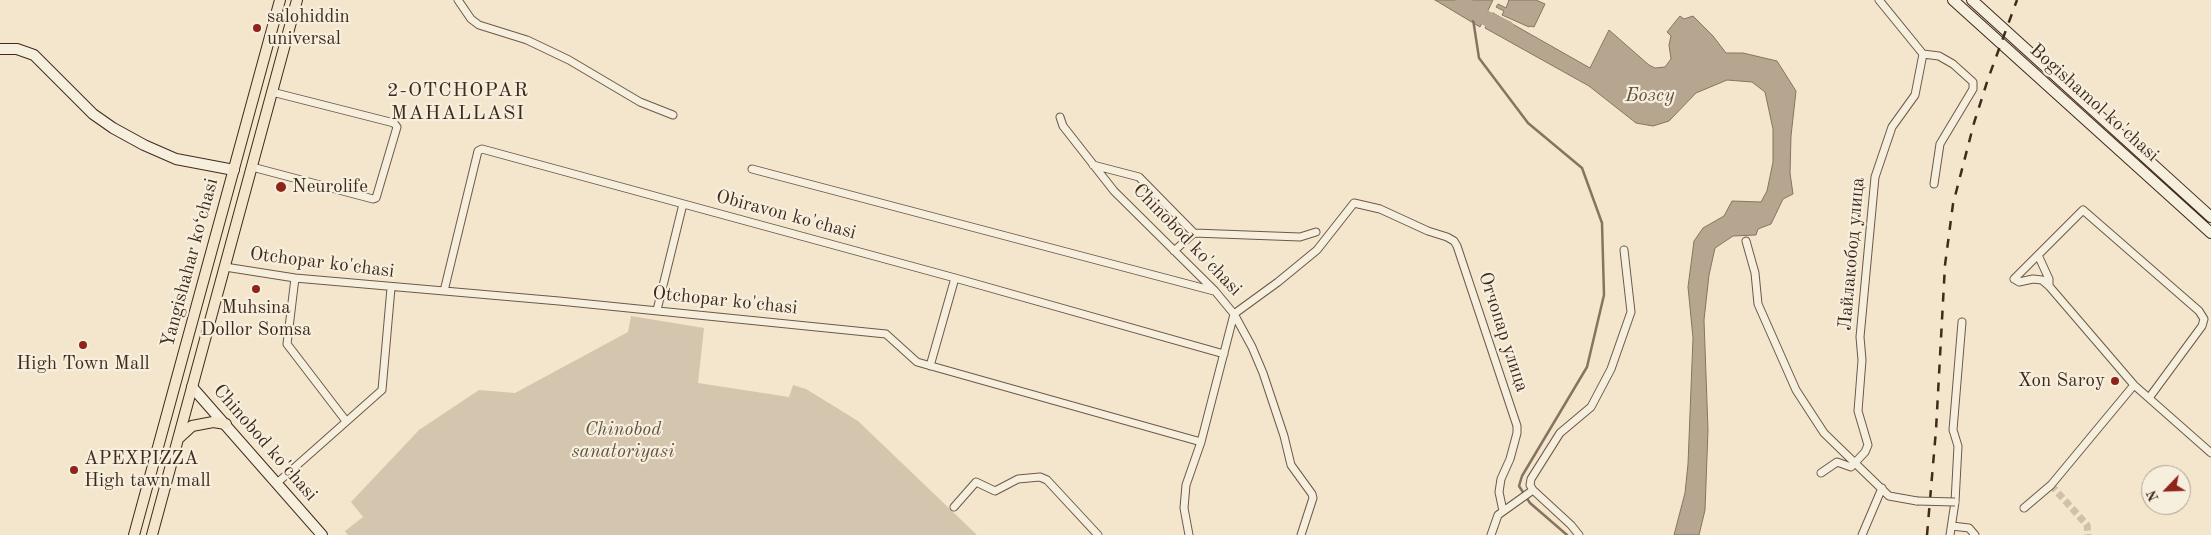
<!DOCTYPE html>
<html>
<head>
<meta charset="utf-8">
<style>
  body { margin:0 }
  #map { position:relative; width:2211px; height:535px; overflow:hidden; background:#f3e6cc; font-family:"Old Standard TT",serif }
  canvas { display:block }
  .north { position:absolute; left:2141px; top:465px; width:50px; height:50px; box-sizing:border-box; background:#f7efde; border:1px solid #ada091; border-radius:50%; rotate:246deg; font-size:14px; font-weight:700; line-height:20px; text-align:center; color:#3f2a1d }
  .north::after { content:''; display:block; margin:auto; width:18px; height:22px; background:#8f2418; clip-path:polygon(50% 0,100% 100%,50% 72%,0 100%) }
</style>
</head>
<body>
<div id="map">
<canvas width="2211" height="535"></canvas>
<div class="north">N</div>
</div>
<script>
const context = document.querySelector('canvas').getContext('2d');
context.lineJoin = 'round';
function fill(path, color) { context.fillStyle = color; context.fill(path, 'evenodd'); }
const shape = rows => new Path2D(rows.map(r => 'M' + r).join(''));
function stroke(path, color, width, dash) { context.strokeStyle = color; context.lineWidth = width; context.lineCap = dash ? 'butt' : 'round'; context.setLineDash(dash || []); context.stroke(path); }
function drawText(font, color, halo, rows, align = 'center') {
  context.font = font + ' "Old Standard TT",serif'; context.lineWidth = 4.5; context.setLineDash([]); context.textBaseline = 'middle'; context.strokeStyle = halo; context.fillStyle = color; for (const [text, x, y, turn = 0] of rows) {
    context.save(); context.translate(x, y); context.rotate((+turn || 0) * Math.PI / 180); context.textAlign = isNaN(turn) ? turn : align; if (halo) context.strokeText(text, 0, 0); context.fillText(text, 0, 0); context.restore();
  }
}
const green = shape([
  [631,316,704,328,698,383,789,397,793,385,806,389,858,421,977,535,348,535,345,531,363,517,351,502,419,430,479,390,515,393,628,332]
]);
const water = shape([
  [1435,0,1493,0,1480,27,1435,0],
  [1509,0,1536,0,1545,4,1534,27,1530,26,1529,27,1502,15,1504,11,1496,7,1498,4,1506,8,1509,0],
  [1493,13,1590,68,1609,30,1649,65,1655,68,1665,67,1671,59,1669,45,1671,36,1667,32,1680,16,1684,19,1693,16,1713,36,1726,53,1743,53,1777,61,1796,91,1791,136,1790,173,1793,194,1783,199,1771,224,1758,229,1756,235,1733,236,1715,248,1709,275,1704,320,1708,430,1705,510,1699,535,1674,535,1685,493,1688,464,1693,338,1688,287,1694,241,1703,228,1724,216,1732,201,1761,202,1767,191,1773,162,1773,129,1765,92,1752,82,1727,80,1696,93,1669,121,1653,126,1636,123,1589,86,1485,28,1493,13]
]);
const stream = shape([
  [1473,19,1479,58,1528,123,1582,168,1602,223,1604,295,1587,367,1522,476,1519,486,1530,503,1567,535]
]);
const river = shape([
  [1463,0,1471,11,1507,28]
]);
const streetTunnel = shape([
  [2051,485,2087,525,2088,535]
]);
const street = shape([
  [458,0,471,19,479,25,527,40,569,60,640,102,673,115],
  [1879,0,1923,54,1939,56,1953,64,1973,82,1973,89,1940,144,1934,184],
  [1060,117,1063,126,1114,191,1215,291,1234,314,1252,347,1263,373,1284,436,1291,465,1312,494,1313,498,1301,535],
  [1093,165,1139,177,1194,233],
  [252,167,373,199,376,198,397,127,394,123,272,92],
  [752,169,1214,291],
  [1746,241,1755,273,1758,304,1796,390,1824,433,1889,496,1917,501],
  [1174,251,1194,233,1300,237,1316,232],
  [2038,255,2049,279,2049,286],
  [225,267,295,278,559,301,886,334,917,362,1201,442],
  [295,278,287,344,346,421],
  [2014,279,2083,210,2199,311,2204,319,2202,326,2149,398],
  [2014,279,2019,282,2033,279,2042,280,2049,286,2134,385,2211,453],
  [444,291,478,151,482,149,955,278,1224,354],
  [657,310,683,204],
  [930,366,955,278],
  [1821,473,1837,462,1851,467,1865,452,1868,445,1858,411,1862,360,1860,337,1875,177,1892,127,1915,95,1923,54],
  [277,483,382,390,391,288],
  [954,507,976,482,995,491,1018,479,1040,477,1047,480,1098,535],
  [2024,508,2051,485,2134,385],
  [1952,526,1969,528,1975,535],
  [1189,535,1184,508,1186,485,1201,442,1234,314,1278,282,1317,250,1354,203,1380,209,1428,231,1447,237,1454,241,1457,246,1517,426,1517,433,1510,459,1501,479,1499,492,1503,511],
  [1491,535,1498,515,1533,490],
  [1579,535,1571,525,1533,490,1530,485,1531,479,1560,433,1591,407,1611,369,1631,312,1624,250],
  [1862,535,1882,488],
  [1950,535,1955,502,1958,446,1953,430,1962,322]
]);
const secondary = shape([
  [1953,0,2211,233],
  [1972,0,2211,217],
  [0,49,17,49,34,55,93,114,113,128,144,145,176,159,234,170],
  [192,387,322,535]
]);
const primary = shape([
  [180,437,192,426,213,422,226,424],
  [134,535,280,0],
  [152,535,297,0]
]);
const rail = shape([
  [1927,535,1936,430,1945,265,1953,204,1974,123,1988,79,2017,0]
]);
const streetBridge = shape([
  [1917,501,1955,502]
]);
const markers = [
  [257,28,5,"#8f2418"],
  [281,187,6,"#8f2418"],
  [256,289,5,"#8f2418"],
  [83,345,5,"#8f2418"],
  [2115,381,5,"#8f2418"],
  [74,470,5,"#8f2418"]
];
const poiNames = [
  ["salohiddin",267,17],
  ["universal",267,39],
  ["Neurolife",292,187],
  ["Muhsina",256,308,"center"],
  ["Dollor Somsa",256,330,"center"],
  ["High Town Mall",83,364,"center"],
  ["Xon Saroy",2105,381,"right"],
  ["APEXPIZZA",84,459],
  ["High tawn mall",84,481]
];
const streetNames = [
  ["Bogishamol ko'chasi",2094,103,42],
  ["Obiravon ko'chasi",786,215,15],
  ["Chinobod ko'chasi",1187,240,46],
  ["Лайлакобод улица",1852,254,-85],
  ["Yangishahar ko‘chasi",190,263,-75],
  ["Otchopar ko'chasi",322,263,7],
  ["Otchopar ko'chasi",725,301,6],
  ["Отчопар улица",1503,332,72],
  ["Chinobod ko'chasi",265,443,49]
];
const parkNames = [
  ["Chinobod",623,430],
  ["sanatoriyasi",623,452]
];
const neighbourhoodNames = [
  ["2-OTCHOPAR",458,91],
  ["MAHALLASI",458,114]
];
const waterNames = [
  ["Бозсу",1650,96]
];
fill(green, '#d4c6ae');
fill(water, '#b6a690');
stroke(water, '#867462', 1);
stroke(stream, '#867462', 2.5);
stroke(river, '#b6a690', 15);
stroke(streetTunnel, '#cfc0a9', 7, [7, 3.5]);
stroke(street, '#6c5949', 9);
stroke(secondary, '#3f2a1d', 12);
stroke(primary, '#3f2a1d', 12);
stroke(street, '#f7efde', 7);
stroke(secondary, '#f7efde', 10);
stroke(primary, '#f3e6cc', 10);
stroke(rail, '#3f2a1d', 2.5, [9, 9]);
stroke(streetBridge, '#6c5949', 9, []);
stroke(streetBridge, '#f7efde', 7);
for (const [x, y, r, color] of markers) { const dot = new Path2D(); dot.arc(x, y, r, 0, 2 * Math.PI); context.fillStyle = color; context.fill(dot); stroke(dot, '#f7efde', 2); }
drawText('19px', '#3f2a1d', '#f7efde', poiNames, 'left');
drawText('19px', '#3f2a1d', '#f7efde', streetNames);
drawText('italic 19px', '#645141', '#f7efde', parkNames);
context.letterSpacing = '1px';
drawText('20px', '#3f2a1d', '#f7efde', neighbourhoodNames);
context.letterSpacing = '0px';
drawText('italic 20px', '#634f40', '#f7efde', waterNames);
</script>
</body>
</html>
